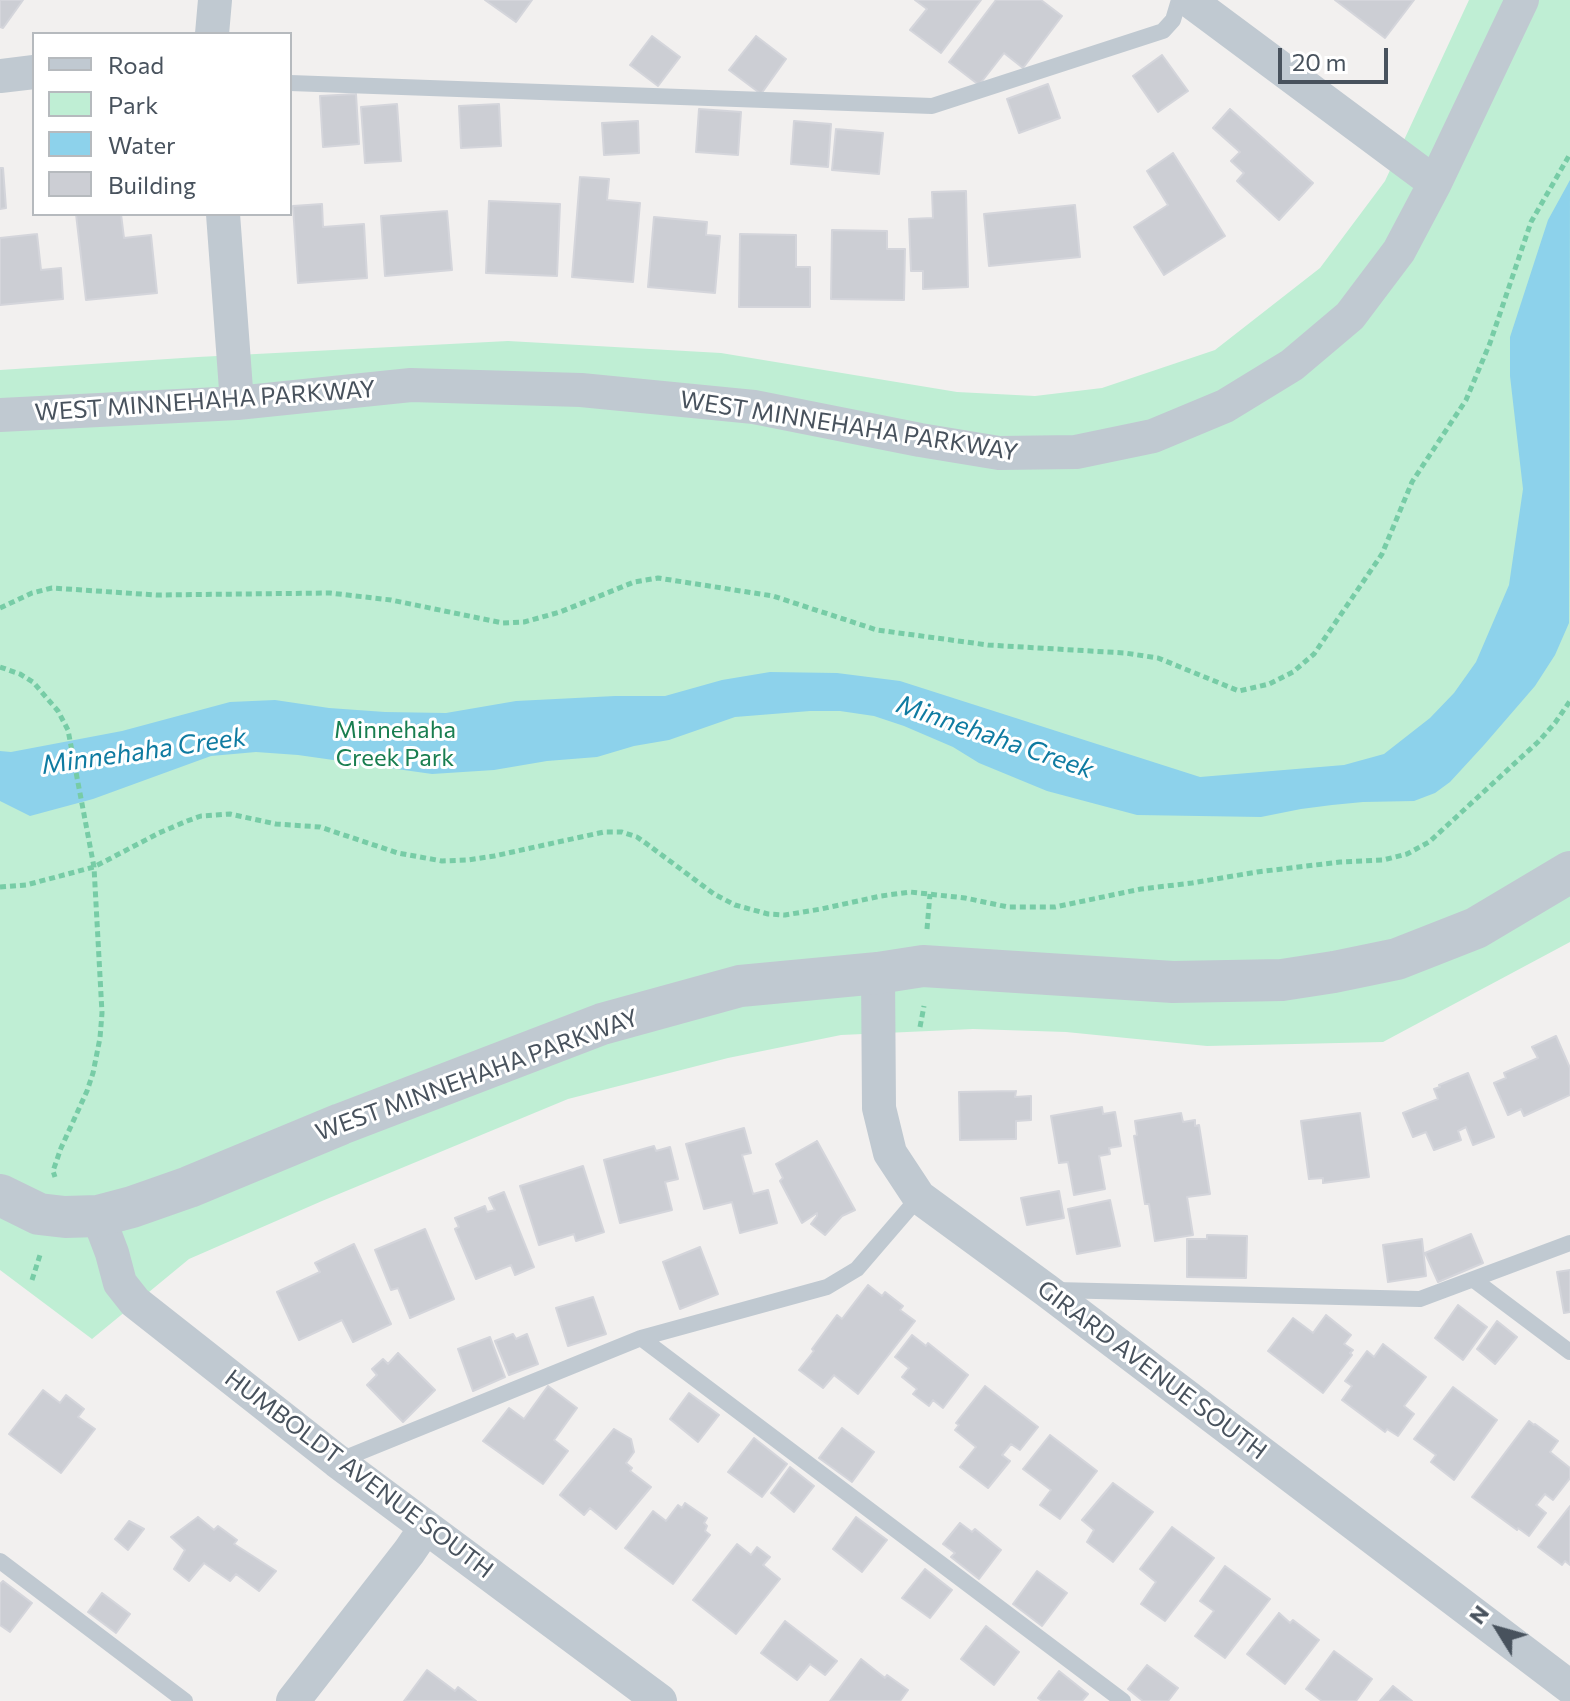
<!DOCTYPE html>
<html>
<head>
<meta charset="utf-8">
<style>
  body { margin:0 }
  #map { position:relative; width:1570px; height:1701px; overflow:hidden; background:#f2f0ef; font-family:Commissioner,sans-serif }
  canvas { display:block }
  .legend { position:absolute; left:32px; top:32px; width:260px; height:184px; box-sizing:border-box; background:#fff; border:2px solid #b6babe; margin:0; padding:10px 14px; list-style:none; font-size:24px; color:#48525d }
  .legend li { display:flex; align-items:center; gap:16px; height:40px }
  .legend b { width:40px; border:2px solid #b6babe }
  .north { position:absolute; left:1458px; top:1589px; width:80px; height:80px; -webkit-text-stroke:6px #fff; paint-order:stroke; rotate:307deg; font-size:22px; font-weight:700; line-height:32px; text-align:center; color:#48525d }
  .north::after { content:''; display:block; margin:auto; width:28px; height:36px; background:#48525d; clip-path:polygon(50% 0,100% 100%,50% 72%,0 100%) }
  .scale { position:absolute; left:1278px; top:48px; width:110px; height:36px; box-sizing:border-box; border:4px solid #48525d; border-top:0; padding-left:10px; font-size:24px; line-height:28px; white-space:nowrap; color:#48525d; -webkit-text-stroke:6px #fff; paint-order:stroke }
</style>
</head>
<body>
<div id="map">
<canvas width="1570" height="1701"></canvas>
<ul class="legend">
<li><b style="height:10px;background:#c0c9d1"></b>Road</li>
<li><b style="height:22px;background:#bfeed4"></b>Park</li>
<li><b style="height:22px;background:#8dd2eb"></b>Water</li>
<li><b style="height:22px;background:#ccced4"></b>Building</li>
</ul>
<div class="north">N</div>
<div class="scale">20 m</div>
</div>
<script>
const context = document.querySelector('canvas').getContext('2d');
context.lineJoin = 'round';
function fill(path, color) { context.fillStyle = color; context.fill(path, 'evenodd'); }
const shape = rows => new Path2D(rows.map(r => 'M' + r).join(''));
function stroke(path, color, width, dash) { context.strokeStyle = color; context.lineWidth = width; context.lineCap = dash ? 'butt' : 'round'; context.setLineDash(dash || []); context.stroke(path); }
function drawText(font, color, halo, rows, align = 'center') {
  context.font = font + ' Commissioner,sans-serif'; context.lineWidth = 6; context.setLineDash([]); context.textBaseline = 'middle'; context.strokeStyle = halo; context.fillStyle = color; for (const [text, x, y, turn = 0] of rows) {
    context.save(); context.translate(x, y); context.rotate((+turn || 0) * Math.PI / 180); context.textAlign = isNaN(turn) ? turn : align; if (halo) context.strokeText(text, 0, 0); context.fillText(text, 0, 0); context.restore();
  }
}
const green = shape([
  [1469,0,1570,0,1570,942,1383,1042,1207,1046,1066,1032,973,1029,841,1035,728,1058,568,1099,322,1201,189,1259,92,1339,0,1270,0,370,198,357,508,341,721,353,957,392,1035,396,1102,388,1215,350,1320,268,1385,181]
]);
const water = shape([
  [1570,180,1569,623,1555,655,1535,686,1484,745,1450,782,1435,793,1414,801,1363,802,1332,805,1301,809,1261,817,1137,815,1047,791,979,763,953,747,904,726,874,716,840,711,810,711,735,717,669,740,634,746,597,757,547,761,494,770,432,774,298,755,256,752,211,756,93,799,30,816,0,801,0,751,11,752,122,731,230,702,275,700,329,708,385,712,446,713,516,701,615,696,665,696,722,680,770,672,837,673,900,681,1200,777,1344,765,1384,754,1430,718,1454,693,1476,662,1509,585,1523,489,1510,376,1510,337,1548,220]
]);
const building = shape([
  [0,0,23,0,3,28,0,27,0,0],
  [485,0,532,0,516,22,485,0],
  [915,0,981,0,941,53,910,30,927,9,915,0],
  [996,0,1041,0,1062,16,1023,68,1004,53,979,85,949,62,996,0],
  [1335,0,1414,0,1385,38,1335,0],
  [652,36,680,57,658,86,630,65,652,36],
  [756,36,786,59,761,94,729,70,756,36],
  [1162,55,1188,91,1158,112,1133,76,1162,55],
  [1048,84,1060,118,1019,133,1007,99,1048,84],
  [356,94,359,144,323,147,320,96,356,94],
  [397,104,401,161,365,163,361,107,397,104],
  [499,104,501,146,461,148,459,106,499,104],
  [699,109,741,112,738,155,696,152,699,109],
  [1230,109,1313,183,1279,220,1237,181,1244,173,1231,161,1240,152,1213,128,1230,109],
  [638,121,639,153,604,155,602,123,638,121],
  [794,121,831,124,828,167,791,164,794,121],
  [836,129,883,133,879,174,832,170,836,129],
  [1173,153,1225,236,1164,275,1134,227,1168,205,1147,171,1173,153],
  [0,168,3,168,6,208,0,209,0,168],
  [580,177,609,179,607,200,640,203,633,282,572,277,580,177],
  [966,191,968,287,923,289,923,271,911,271,909,219,933,218,932,192,966,191],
  [489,201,560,204,557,276,486,273,489,201],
  [322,204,323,227,364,224,367,278,298,283,293,206,322,204],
  [1075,205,1080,257,989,266,984,214,1075,205],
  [447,211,452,270,385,276,381,216,447,211],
  [76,214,121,214,124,238,151,235,157,293,86,300,76,214],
  [654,217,707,222,706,235,720,236,715,293,648,287,654,217],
  [832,230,887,231,887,249,905,249,904,300,831,299,832,230],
  [37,234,41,270,61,268,63,299,0,305,0,238,37,234],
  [740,234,796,235,796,267,810,267,810,307,739,307,740,234],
  [1556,1036,1570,1068,1570,1095,1524,1116,1521,1109,1508,1115,1494,1083,1506,1078,1504,1073,1538,1058,1532,1047,1556,1036],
  [1468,1073,1494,1137,1473,1145,1466,1127,1458,1131,1461,1140,1434,1150,1426,1132,1413,1137,1403,1113,1438,1099,1434,1089,1440,1087,1439,1085,1468,1073],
  [1016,1091,1015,1097,1031,1096,1031,1120,1016,1121,1016,1139,960,1140,959,1092,1016,1091],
  [1102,1107,1103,1114,1115,1112,1121,1146,1109,1148,1110,1154,1099,1156,1105,1189,1074,1195,1068,1162,1059,1163,1051,1116,1102,1107],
  [1181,1113,1183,1122,1195,1120,1195,1126,1199,1125,1210,1194,1187,1197,1193,1235,1155,1241,1149,1204,1145,1204,1134,1136,1137,1135,1135,1121,1181,1113],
  [1360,1113,1369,1177,1323,1183,1323,1178,1309,1179,1301,1121,1360,1113],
  [744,1128,751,1153,742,1155,753,1194,768,1190,777,1223,740,1233,732,1202,704,1209,686,1144,744,1128],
  [817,1141,855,1210,842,1216,825,1235,811,1224,817,1216,817,1213,802,1223,780,1181,783,1178,776,1164,817,1141],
  [654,1146,656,1151,670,1147,678,1179,665,1182,672,1210,620,1223,604,1160,654,1146],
  [583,1166,604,1232,576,1241,574,1234,539,1245,520,1186,583,1166],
  [1059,1191,1064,1218,1027,1225,1021,1198,1059,1191],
  [504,1192,534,1267,515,1275,511,1265,476,1279,455,1229,459,1227,455,1218,485,1206,487,1212,495,1210,489,1198,504,1192],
  [1110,1200,1120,1246,1077,1254,1068,1209,1110,1200],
  [425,1229,454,1299,410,1318,398,1288,391,1290,375,1250,425,1229],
  [1471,1234,1483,1263,1438,1282,1425,1253,1471,1234],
  [1207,1235,1247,1236,1246,1278,1187,1277,1187,1239,1207,1239,1207,1235],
  [1422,1239,1426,1276,1388,1282,1383,1245,1422,1239],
  [354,1244,391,1324,353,1342,342,1320,299,1340,277,1292,320,1272,315,1263,354,1244],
  [700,1247,718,1294,680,1309,663,1262,700,1247],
  [1570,1270,1570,1312,1564,1313,1557,1272,1570,1270],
  [868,1285,882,1296,885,1292,903,1306,900,1310,915,1321,858,1394,834,1375,823,1388,799,1370,814,1351,812,1349,837,1315,842,1319,868,1285],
  [593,1297,606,1334,568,1346,556,1308,593,1297],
  [1458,1305,1487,1327,1463,1360,1435,1338,1458,1305],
  [1326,1315,1351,1335,1344,1344,1353,1350,1350,1353,1352,1355,1323,1393,1268,1351,1293,1318,1313,1333,1326,1315],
  [1497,1321,1517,1337,1495,1364,1477,1349,1497,1321],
  [513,1334,516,1339,527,1334,538,1364,509,1375,495,1341,513,1334],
  [912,1335,926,1346,928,1343,968,1375,943,1408,933,1400,929,1406,913,1394,917,1389,902,1377,909,1368,895,1357,912,1335],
  [490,1337,505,1377,473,1391,458,1349,490,1337],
  [1383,1344,1426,1377,1404,1406,1414,1414,1398,1436,1387,1429,1385,1432,1342,1400,1352,1386,1345,1381,1367,1351,1374,1357,1383,1344],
  [398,1353,435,1390,403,1422,367,1385,377,1375,372,1369,383,1359,388,1364,398,1353],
  [548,1386,577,1408,554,1440,568,1451,543,1484,483,1441,509,1408,524,1419,548,1386],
  [985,1386,1038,1427,1020,1450,1011,1444,1002,1455,1010,1461,988,1488,960,1467,976,1447,955,1430,959,1425,956,1423,985,1386],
  [1453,1387,1497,1420,1454,1480,1431,1462,1436,1455,1414,1439,1453,1387],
  [43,1390,60,1403,66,1395,84,1409,78,1417,95,1429,61,1473,9,1434,43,1390],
  [689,1393,719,1415,698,1442,670,1419,689,1393],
  [1529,1421,1534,1425,1535,1424,1558,1441,1550,1452,1570,1468,1570,1478,1553,1500,1545,1494,1536,1505,1546,1513,1529,1536,1518,1528,1517,1530,1472,1497,1529,1421],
  [842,1428,874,1452,852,1482,819,1458,842,1428],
  [614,1429,631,1439,634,1452,626,1463,632,1468,630,1471,651,1487,616,1529,590,1508,584,1515,560,1495,614,1429],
  [1050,1435,1097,1471,1060,1519,1040,1505,1051,1490,1023,1469,1050,1435],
  [754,1438,787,1464,762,1497,728,1472,754,1438],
  [790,1467,814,1486,794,1512,771,1493,790,1467],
  [1113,1483,1153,1512,1113,1562,1087,1542,1094,1530,1082,1520,1113,1483],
  [685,1503,707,1518,704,1523,707,1526,705,1531,710,1535,673,1584,625,1548,653,1511,666,1521,678,1505,682,1508,685,1503],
  [1570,1506,1570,1565,1565,1561,1562,1565,1538,1547,1570,1506],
  [198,1517,214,1530,218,1526,237,1540,234,1544,276,1571,259,1591,236,1574,230,1581,204,1563,189,1581,174,1569,185,1550,171,1537,198,1517],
  [856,1517,887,1540,862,1572,833,1549,856,1517],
  [129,1521,144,1529,128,1550,115,1539,129,1521],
  [960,1523,972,1532,975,1529,1001,1550,979,1579,951,1557,955,1553,943,1544,960,1523],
  [1172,1527,1214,1558,1165,1621,1141,1604,1156,1582,1140,1569,1172,1527],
  [737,1544,751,1555,757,1547,770,1557,763,1565,780,1579,736,1634,693,1600,737,1544],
  [1225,1566,1270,1599,1225,1658,1195,1636,1214,1611,1200,1601,1225,1566],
  [925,1569,952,1590,930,1618,902,1598,925,1569],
  [1037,1571,1067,1593,1042,1626,1013,1604,1037,1571],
  [3,1581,32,1603,10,1632,0,1625,0,1584,3,1581],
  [102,1593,130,1614,116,1633,88,1612,102,1593],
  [1279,1613,1290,1623,1293,1620,1319,1640,1285,1684,1247,1654,1279,1613],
  [785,1621,837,1661,825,1675,810,1664,797,1680,761,1653,785,1621],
  [986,1626,1019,1652,994,1685,961,1659,986,1626],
  [1334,1651,1372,1679,1356,1701,1322,1701,1306,1689,1334,1651],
  [861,1659,885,1678,887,1675,908,1690,900,1701,830,1701,861,1659],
  [1147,1665,1178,1688,1168,1701,1143,1701,1128,1689,1147,1665],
  [427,1670,455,1691,458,1687,476,1701,404,1701,427,1670],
  [1059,1671,1088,1694,1082,1701,1042,1701,1038,1698,1059,1671],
  [1393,1686,1412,1701,1380,1701,1393,1686]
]);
const path = shape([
  [0,608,32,593,52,588,156,595,330,593,391,600,503,623,524,622,560,612,634,582,658,578,773,596,877,630,988,645,1125,653,1158,658,1239,691,1269,684,1293,672,1314,654,1382,554,1412,482,1466,400,1490,343,1531,222,1570,154],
  [0,667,20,674,33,682,58,711,68,730,94,867,102,1013,100,1038,93,1073,87,1091,61,1148,53,1171,55,1177],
  [0,887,26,885,94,867,159,833,187,821,201,816,230,814,276,824,320,827,398,853,442,861,468,860,494,856,604,832,622,832,637,837,647,844,714,894,735,905,768,914,785,915,821,909,881,896,910,892,965,898,1008,907,1055,907,1141,889,1192,883,1257,872,1340,862,1383,860,1407,854,1429,842,1538,742,1555,723,1570,701],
  [927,929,930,894],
  [920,1027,924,1006],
  [32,1280,40,1255]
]);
const service = shape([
  [290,83,932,106,1163,31,1173,20,1179,0],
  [1474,1280,1570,1352],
  [1056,1290,1420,1299,1570,1243],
  [641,1338,1123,1701],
  [338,1461,641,1338,827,1287,857,1269,919,1197],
  [0,1561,185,1701]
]);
const minor = shape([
  [1189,0,1435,183],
  [212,34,215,0],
  [0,76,34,72],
  [223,214,237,403],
  [0,415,237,403,411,385,581,390,754,407,920,440,999,453,1076,452,1153,436,1225,406,1292,365,1350,316,1399,251,1435,183,1522,0],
  [878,973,879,1108,890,1153,919,1197,1046,1290,1570,1687],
  [98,1216,112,1253,120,1283,135,1302,337,1461,660,1701],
  [293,1701,409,1552,426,1527]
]);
const tertiary = shape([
  [0,1195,39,1214,65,1217,98,1216,132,1207,189,1187,341,1124,602,1024,740,986,878,973,923,966,1173,982,1282,980,1334,972,1397,959,1476,928,1570,872]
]);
const streetNames = [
  ["WEST MINNEHAHA PARKWAY",205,401,-4],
  ["WEST MINNEHAHA PARKWAY",849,426,9],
  ["WEST MINNEHAHA PARKWAY",477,1075,-20],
  ["GIRARD AVENUE SOUTH",1152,1370,37],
  ["HUMBOLDT AVENUE SOUTH",359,1474,37]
];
const parkNames = [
  ["Minnehaha",395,730],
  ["Creek Park",395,758]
];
const waterNames = [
  ["Minnehaha Creek",995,737,19],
  ["Minnehaha Creek",144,751,-8]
];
fill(green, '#bfeed4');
fill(water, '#8dd2eb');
fill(building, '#ccced4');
stroke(building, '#d4d5db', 2);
stroke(path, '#77cca6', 5, [6, 4]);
stroke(service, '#c0c9d1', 16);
stroke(minor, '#c0c9d1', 34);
stroke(tertiary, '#c0c9d1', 42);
drawText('24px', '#48525d', '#fff', streetNames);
drawText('24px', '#197e50', '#fff', parkNames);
drawText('italic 26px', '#0f7ba1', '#fff', waterNames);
</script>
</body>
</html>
